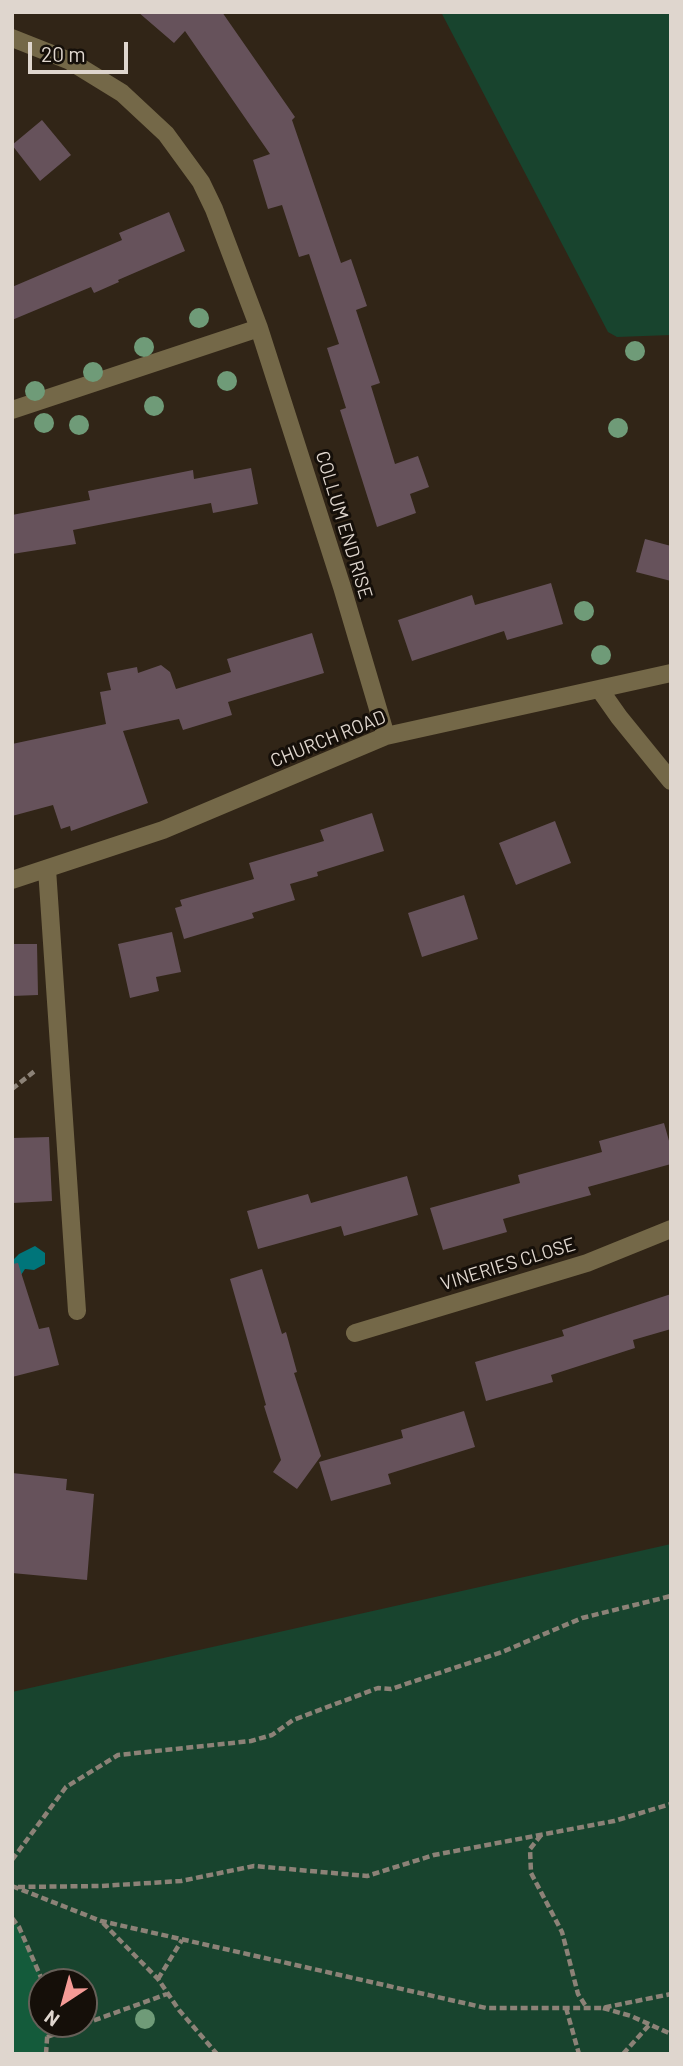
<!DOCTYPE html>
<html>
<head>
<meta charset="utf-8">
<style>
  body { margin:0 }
  #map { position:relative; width:683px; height:2066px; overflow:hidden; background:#312517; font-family:Barlow,sans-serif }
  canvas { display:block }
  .frame { position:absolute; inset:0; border:14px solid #dfd6ce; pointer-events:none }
  .north { position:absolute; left:28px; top:1968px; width:70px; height:70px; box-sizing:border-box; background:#150f09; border:2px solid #665f58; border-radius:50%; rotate:216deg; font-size:19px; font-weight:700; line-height:28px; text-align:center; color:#dfd6ce }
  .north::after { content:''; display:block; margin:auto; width:24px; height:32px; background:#f59b96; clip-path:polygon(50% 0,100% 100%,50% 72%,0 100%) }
  .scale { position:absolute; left:28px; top:42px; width:100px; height:32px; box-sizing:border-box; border:4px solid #dfd6ce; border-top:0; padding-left:9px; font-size:21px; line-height:24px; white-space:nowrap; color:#dfd6ce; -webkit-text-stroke:5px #150f09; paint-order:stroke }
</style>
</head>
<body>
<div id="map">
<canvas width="683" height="2066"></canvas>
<div class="frame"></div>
<div class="north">N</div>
<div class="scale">20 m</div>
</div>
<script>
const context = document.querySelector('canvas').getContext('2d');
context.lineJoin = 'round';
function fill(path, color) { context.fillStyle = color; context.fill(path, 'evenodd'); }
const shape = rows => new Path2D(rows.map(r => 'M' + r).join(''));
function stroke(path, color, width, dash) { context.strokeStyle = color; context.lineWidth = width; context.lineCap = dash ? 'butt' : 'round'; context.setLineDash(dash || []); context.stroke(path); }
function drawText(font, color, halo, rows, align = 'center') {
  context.font = font + ' Barlow,sans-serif'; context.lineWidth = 6; context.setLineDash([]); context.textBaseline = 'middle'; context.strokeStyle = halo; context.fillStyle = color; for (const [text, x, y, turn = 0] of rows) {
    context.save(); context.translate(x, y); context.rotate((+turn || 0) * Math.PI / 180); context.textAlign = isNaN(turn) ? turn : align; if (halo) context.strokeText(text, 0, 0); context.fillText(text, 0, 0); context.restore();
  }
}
const green = shape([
  [441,12,671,12,671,335,617,337,608,332],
  [671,1544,671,2054,12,2054,12,1692],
  [42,1982,84,1982,84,2024,42,2024]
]);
const forest = shape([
  [12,1918,19,1927,43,1982,42,2024,48,2024,46,2054,12,2054]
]);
const water = shape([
  [35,1246,45,1253,45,1264,34,1270,25,1269,19,1278,12,1281,12,1261,19,1254]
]);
const building = shape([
  [138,12,222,12,295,117,292,120,341,263,351,259,367,306,356,310,380,383,371,386,395,464,418,456,429,487,410,494,416,513,377,527,340,410,346,408,327,348,339,344,309,254,299,257,282,205,268,209,253,160,270,154,185,31,174,43],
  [42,120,71,155,40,181,12,145],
  [169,212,185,251,118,280,119,282,94,293,91,287,12,320,12,287,122,240,119,233],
  [251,468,258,504,213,513,211,503,73,530,76,544,12,554,12,515,90,500,88,491,193,470,194,479],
  [645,539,671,546,671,581,636,572],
  [551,583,563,624,507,640,504,631,412,661,398,620,472,595,475,605],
  [312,633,324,673,228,702,232,715,183,730,179,719,123,731,148,803,71,831,70,826,61,829,53,805,12,816,12,744,106,724,100,692,111,690,107,673,137,667,138,673,161,665,170,672,176,689,231,672,227,659],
  [372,813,384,851,317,872,318,876,290,884,295,900,252,913,254,918,184,939,175,908,182,906,180,900,254,879,249,863,324,841,320,830],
  [555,821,571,863,516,885,499,843],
  [464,895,478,939,422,957,408,913],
  [172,932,181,972,156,977,159,991,130,998,118,944],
  [12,944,37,944,38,995,12,996],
  [664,1123,671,1148,671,1164,588,1187,591,1195,503,1219,507,1232,443,1250,430,1208,520,1183,518,1175,602,1152,599,1141],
  [49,1137,52,1201,12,1203,12,1138],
  [407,1176,418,1215,344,1236,341,1226,258,1249,247,1211,308,1194,311,1203],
  [18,1263,39,1329,49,1327,59,1365,12,1377,12,1264],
  [262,1269,282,1334,286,1332,297,1372,294,1373,321,1456,297,1489,273,1472,281,1460,264,1406,266,1405,230,1279],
  [671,1294,671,1329,633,1340,635,1348,551,1375,553,1382,486,1401,475,1362,564,1336,562,1330],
  [464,1411,475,1447,388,1474,391,1484,331,1501,319,1462,403,1438,401,1430],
  [12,1473,67,1479,66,1490,94,1494,87,1580,12,1573]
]);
const path = shape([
  [12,1089,36,1070],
  [541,1835,530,1849,531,1873,562,1932,578,1994,587,2008],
  [12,1860,66,1787,118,1755,251,1741,272,1735,293,1720,378,1688,391,1689,502,1652,582,1618,671,1596],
  [12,1886,101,1921,486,2008,602,2008,671,1994],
  [18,1887,101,1886,181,1881,254,1866,367,1876,434,1855,614,1821,671,1804],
  [12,1918,19,1927,43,1982],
  [103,1923,158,1979,179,2010,217,2054],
  [158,1979,182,1940],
  [566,2008,579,2054],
  [603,2008,631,2016,671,2034],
  [84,2024,167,1994],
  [47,2037,83,2024],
  [46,2054,48,2024],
  [623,2054,650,2024]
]);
const minor = shape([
  [12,38,70,61,122,93,166,134,201,182,214,209,259,328,342,587,386,736],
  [12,410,259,328],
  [600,690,619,717,671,781],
  [47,869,77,1311],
  [12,880,163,830,386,736,671,673],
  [355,1333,587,1263,671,1229]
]);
const trees = [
  [199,318],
  [144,347],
  [635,351],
  [93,372],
  [227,381],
  [35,391],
  [154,406],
  [44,423],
  [79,425],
  [618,428],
  [584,611],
  [601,655],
  [145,2019]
];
const streetNames = [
  ["COLLUM END RISE",344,525,73],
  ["CHURCH ROAD",328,739,-22],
  ["VINERIES CLOSE",508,1264,-17]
];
fill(green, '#18442e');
fill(forest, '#145b3b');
fill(water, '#00757a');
fill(building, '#66525b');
stroke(path, '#8c8277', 4.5, [7, 3.5]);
stroke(minor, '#746848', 18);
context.fillStyle = '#6f9b78';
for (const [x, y] of trees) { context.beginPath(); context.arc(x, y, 10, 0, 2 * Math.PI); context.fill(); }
drawText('19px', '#dfd6ce', '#150f09', streetNames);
</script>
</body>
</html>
